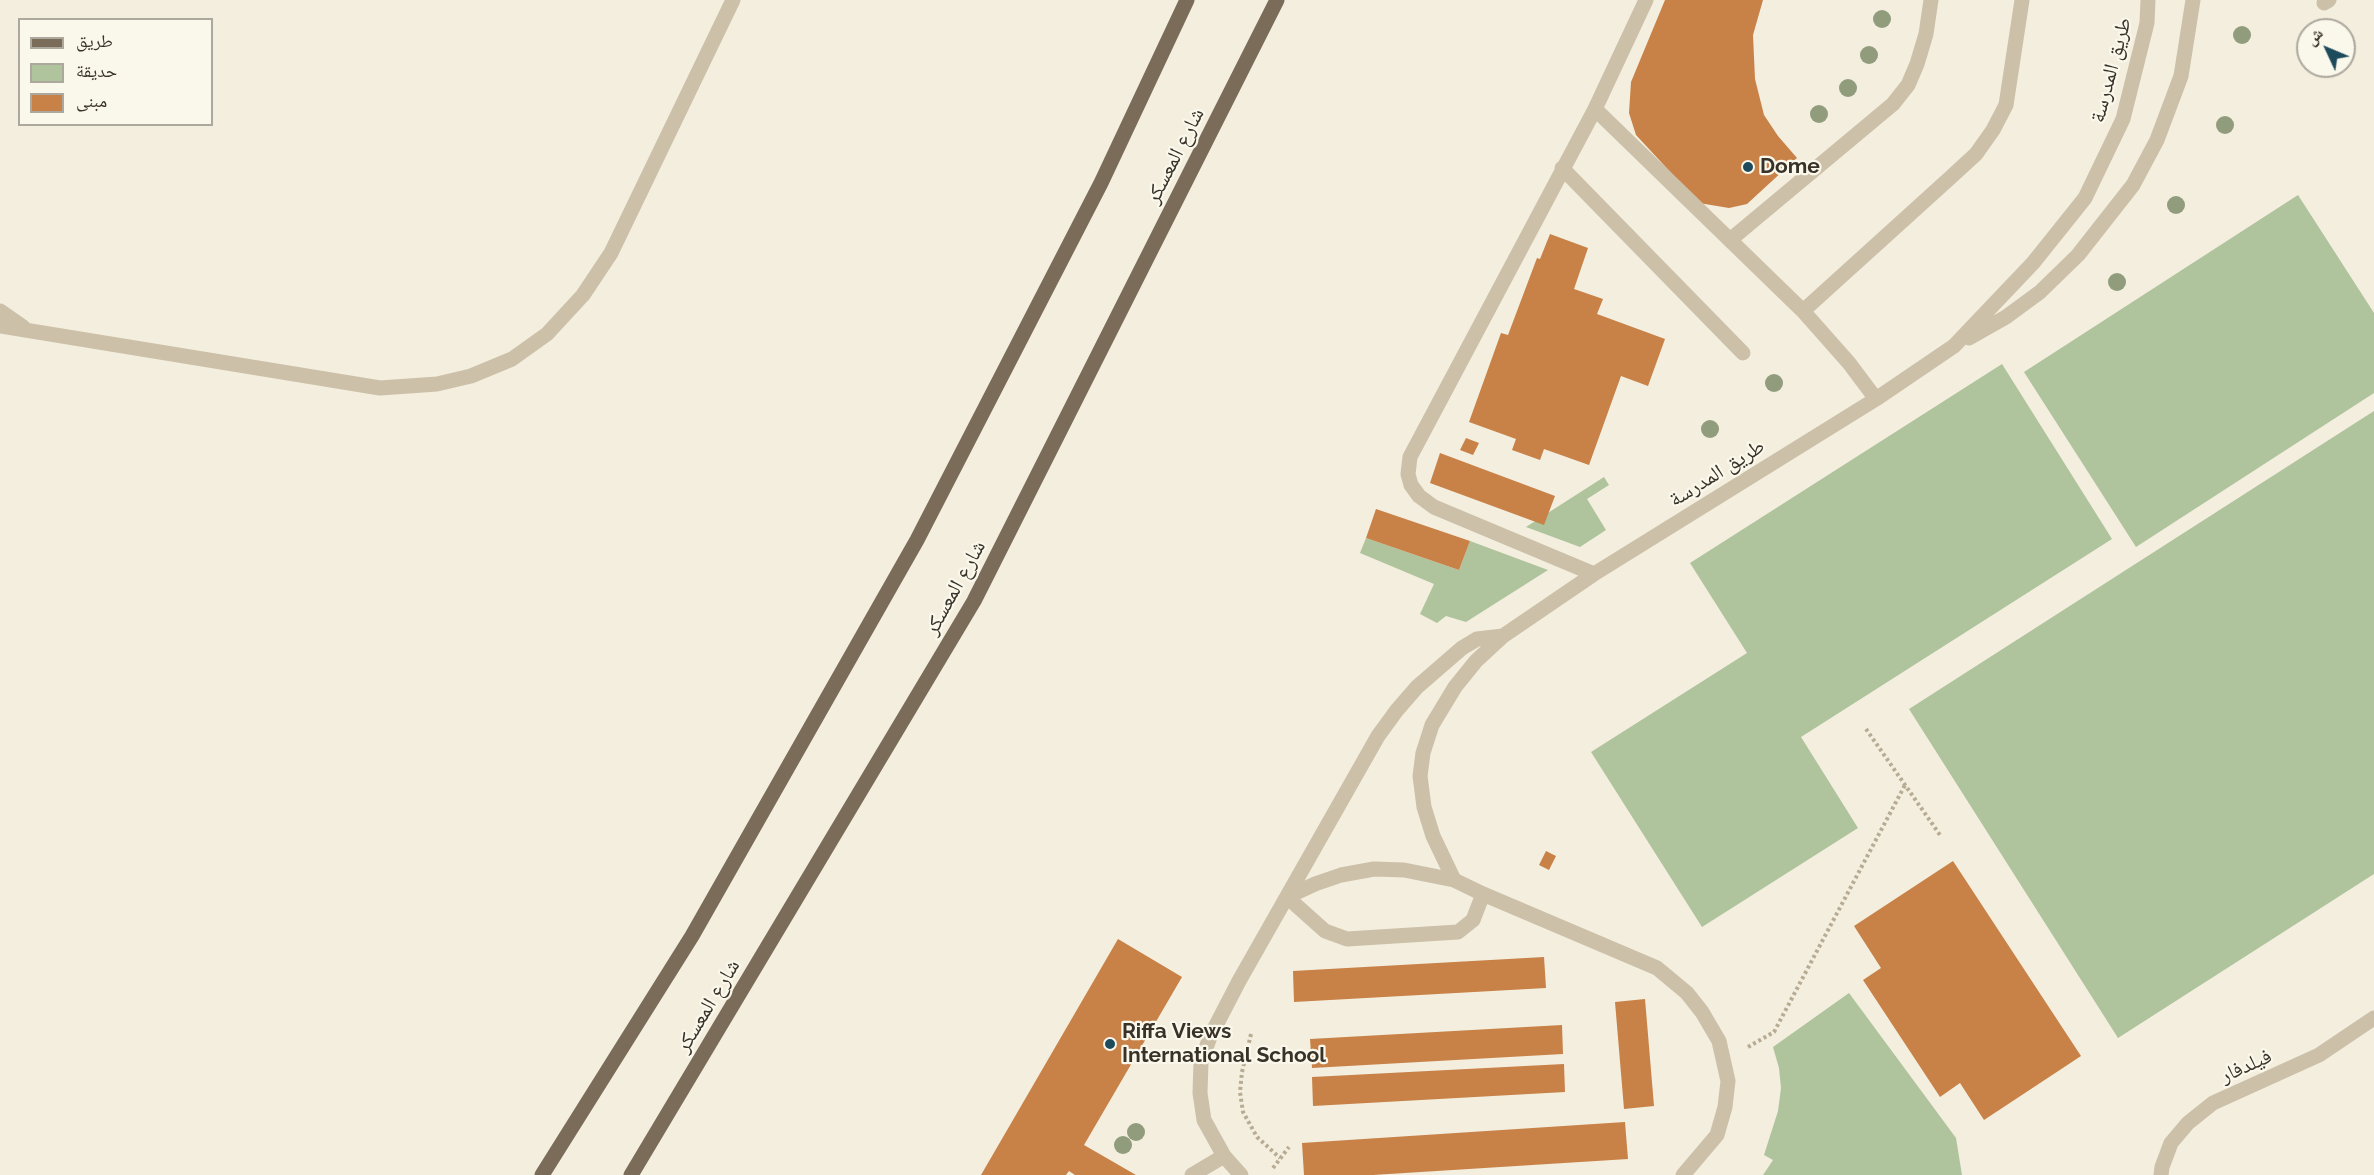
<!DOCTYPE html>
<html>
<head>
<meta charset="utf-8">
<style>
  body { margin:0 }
  #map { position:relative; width:2374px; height:1175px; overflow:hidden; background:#f3eede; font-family:Raleway,"Noto Naskh Arabic",sans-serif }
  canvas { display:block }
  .legend { position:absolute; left:18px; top:18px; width:195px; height:108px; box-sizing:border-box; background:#faf7eb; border:2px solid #ada89d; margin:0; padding:8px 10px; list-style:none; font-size:18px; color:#393229 }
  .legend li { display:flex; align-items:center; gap:12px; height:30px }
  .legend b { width:30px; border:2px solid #ada89d }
  .north { position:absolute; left:2296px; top:18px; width:60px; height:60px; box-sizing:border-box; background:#faf7eb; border:2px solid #ada89d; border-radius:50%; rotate:314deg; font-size:16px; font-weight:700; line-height:24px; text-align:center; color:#393229 }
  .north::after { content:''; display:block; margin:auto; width:21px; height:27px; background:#1e4b5c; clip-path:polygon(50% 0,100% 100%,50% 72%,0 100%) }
</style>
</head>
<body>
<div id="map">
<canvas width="2374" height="1175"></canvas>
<ul class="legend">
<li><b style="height:8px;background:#7b6c5a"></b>طريق</li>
<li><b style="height:16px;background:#afc39d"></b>حديقة</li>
<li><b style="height:16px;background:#c88147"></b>مبنى</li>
</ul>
<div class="north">ش</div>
</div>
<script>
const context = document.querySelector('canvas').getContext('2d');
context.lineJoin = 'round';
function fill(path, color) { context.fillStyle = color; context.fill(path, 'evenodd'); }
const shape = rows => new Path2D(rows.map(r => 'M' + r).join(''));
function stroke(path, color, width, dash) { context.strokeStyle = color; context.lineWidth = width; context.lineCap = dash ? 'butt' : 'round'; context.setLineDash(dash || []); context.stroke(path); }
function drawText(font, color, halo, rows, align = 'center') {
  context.font = font + ' Raleway,"Noto Naskh Arabic",sans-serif'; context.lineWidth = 4.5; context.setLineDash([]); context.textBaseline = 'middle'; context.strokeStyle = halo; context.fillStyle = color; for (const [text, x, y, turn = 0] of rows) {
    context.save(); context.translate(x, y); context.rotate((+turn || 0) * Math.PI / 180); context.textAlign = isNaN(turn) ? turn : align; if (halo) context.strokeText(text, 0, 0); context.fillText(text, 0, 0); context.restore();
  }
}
const green = shape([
  [2298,195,2374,313,2374,393,2136,547,2024,372],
  [2002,364,2112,539,1801,737,1858,828,1702,927,1591,752,1747,653,1690,563],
  [2374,411,2374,874,2118,1038,1909,709],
  [1604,477,1609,485,1587,499,1606,530,1580,547,1526,527],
  [1366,538,1459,570,1470,541,1548,570,1466,622,1446,616,1437,623,1420,614,1434,584,1360,553],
  [1849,993,1956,1138,1962,1175,1763,1175,1773,1160,1764,1155,1778,1111,1781,1088,1779,1068,1773,1047]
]);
const building = shape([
  [1665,0,1763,0,1753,35,1755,79,1764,115,1778,136,1797,158,1747,204,1729,208,1699,203,1636,135,1629,113,1631,82],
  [1550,234,1588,248,1574,289,1603,299,1597,314,1665,339,1648,386,1621,376,1589,465,1544,449,1540,460,1512,450,1516,439,1469,422,1501,333,1508,335,1537,258,1540,259],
  [1466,438,1479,443,1473,455,1460,450],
  [1440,453,1555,496,1544,525,1430,483],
  [1376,509,1470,541,1459,570,1366,538],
  [1546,851,1556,856,1549,870,1539,865],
  [1953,861,2081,1056,1984,1120,1960,1083,1940,1097,1863,980,1881,968,1854,926],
  [1118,939,1182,977,1084,1145,1136,1175,1075,1175,1069,1171,1066,1175,981,1175],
  [1544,957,1546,988,1294,1002,1293,971],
  [1645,999,1654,1106,1624,1109,1615,1002],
  [1562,1025,1563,1054,1312,1068,1310,1039],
  [1564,1064,1565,1092,1313,1106,1312,1077],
  [1625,1122,1628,1159,1373,1175,1304,1175,1302,1143]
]);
const path = shape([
  [1866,729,1940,835],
  [1251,1034,1242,1072,1240,1092,1243,1112,1257,1137,1280,1158],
  [1748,1047,1774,1032,1905,785],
  [1273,1168,1289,1147]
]);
const minor = shape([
  [2324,3,2329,0],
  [1595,109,1803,311,1849,363,1876,399],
  [1562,168,1743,353],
  [1730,240,1893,104,1908,85,1917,64,1926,34,1931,0],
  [0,311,23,327],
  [1803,311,1951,177,1976,154,1993,130,2006,105,2022,0],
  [0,326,380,388,437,384,471,376,512,359,547,334,583,295,611,253,733,0],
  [1969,338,2006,317,2040,292,2078,255,2133,185,2157,140,2181,76,2193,0],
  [1594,574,1434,507,1419,496,1411,485,1408,474,1410,457,1595,109,1646,0],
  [1454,880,1433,836,1424,807,1420,776,1423,753,1432,725,1455,687,1476,661,1503,636,1594,574,1876,399,1954,346,2033,263,2085,198,2123,119,2147,23,2148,0],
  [1287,897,1315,884,1341,875,1374,869,1404,870,1454,880,1483,894,1657,968,1687,993,1702,1012,1719,1041,1728,1081,1725,1107,1717,1135,1683,1175],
  [1287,897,1325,931,1347,939,1458,932,1473,920,1483,894],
  [1192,1175,1224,1156],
  [1241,1175,1224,1156,1204,1120,1200,1093,1201,1062,1210,1037,1239,981,1378,736,1397,710,1417,687,1462,648,1477,639,1503,636],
  [2161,1175,2162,1167,2171,1143,2188,1123,2213,1103,2319,1055,2374,1018]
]);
const major = shape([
  [542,1175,692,936,917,540,1101,183,1187,0],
  [631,1175,974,601,1277,0]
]);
const trees = [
  [1882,19],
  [2242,35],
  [1869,55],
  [1848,88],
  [1819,114],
  [2225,125],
  [2176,205],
  [2117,282],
  [1774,383],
  [1710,429],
  [1136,1132],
  [1123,1145]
];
const markers = [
  [1748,167,6,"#1e4b5c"],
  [1110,1044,6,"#1e4b5c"]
];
const streetNames = [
  ["طريق المدرسة",2111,70,-75],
  ["شارع المعسكر",1175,156,-63],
  ["طريق المدرسة",1717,473,-32],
  ["شارع المعسكر",955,588,-61],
  ["شارع المعسكر",708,1006,-59],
  ["فيلدفار",2246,1066,-24]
];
const poiNames = [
  ["Dome",1760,167],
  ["Riffa Views",1122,1032],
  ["International School",1122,1056]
];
fill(green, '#afc39d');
fill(building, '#c88147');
stroke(path, '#b8ab93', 4, [3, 3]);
stroke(minor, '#ccc0a9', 15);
stroke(major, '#7b6c5a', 15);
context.fillStyle = '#909c7c';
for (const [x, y] of trees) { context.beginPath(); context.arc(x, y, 9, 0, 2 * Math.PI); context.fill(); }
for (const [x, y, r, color] of markers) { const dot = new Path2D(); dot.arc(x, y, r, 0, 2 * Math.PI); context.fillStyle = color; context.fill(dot); stroke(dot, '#faf7eb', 2); }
drawText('21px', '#393229', '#faf7eb', streetNames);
drawText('bold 21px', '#393229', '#faf7eb', poiNames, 'left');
</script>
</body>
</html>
